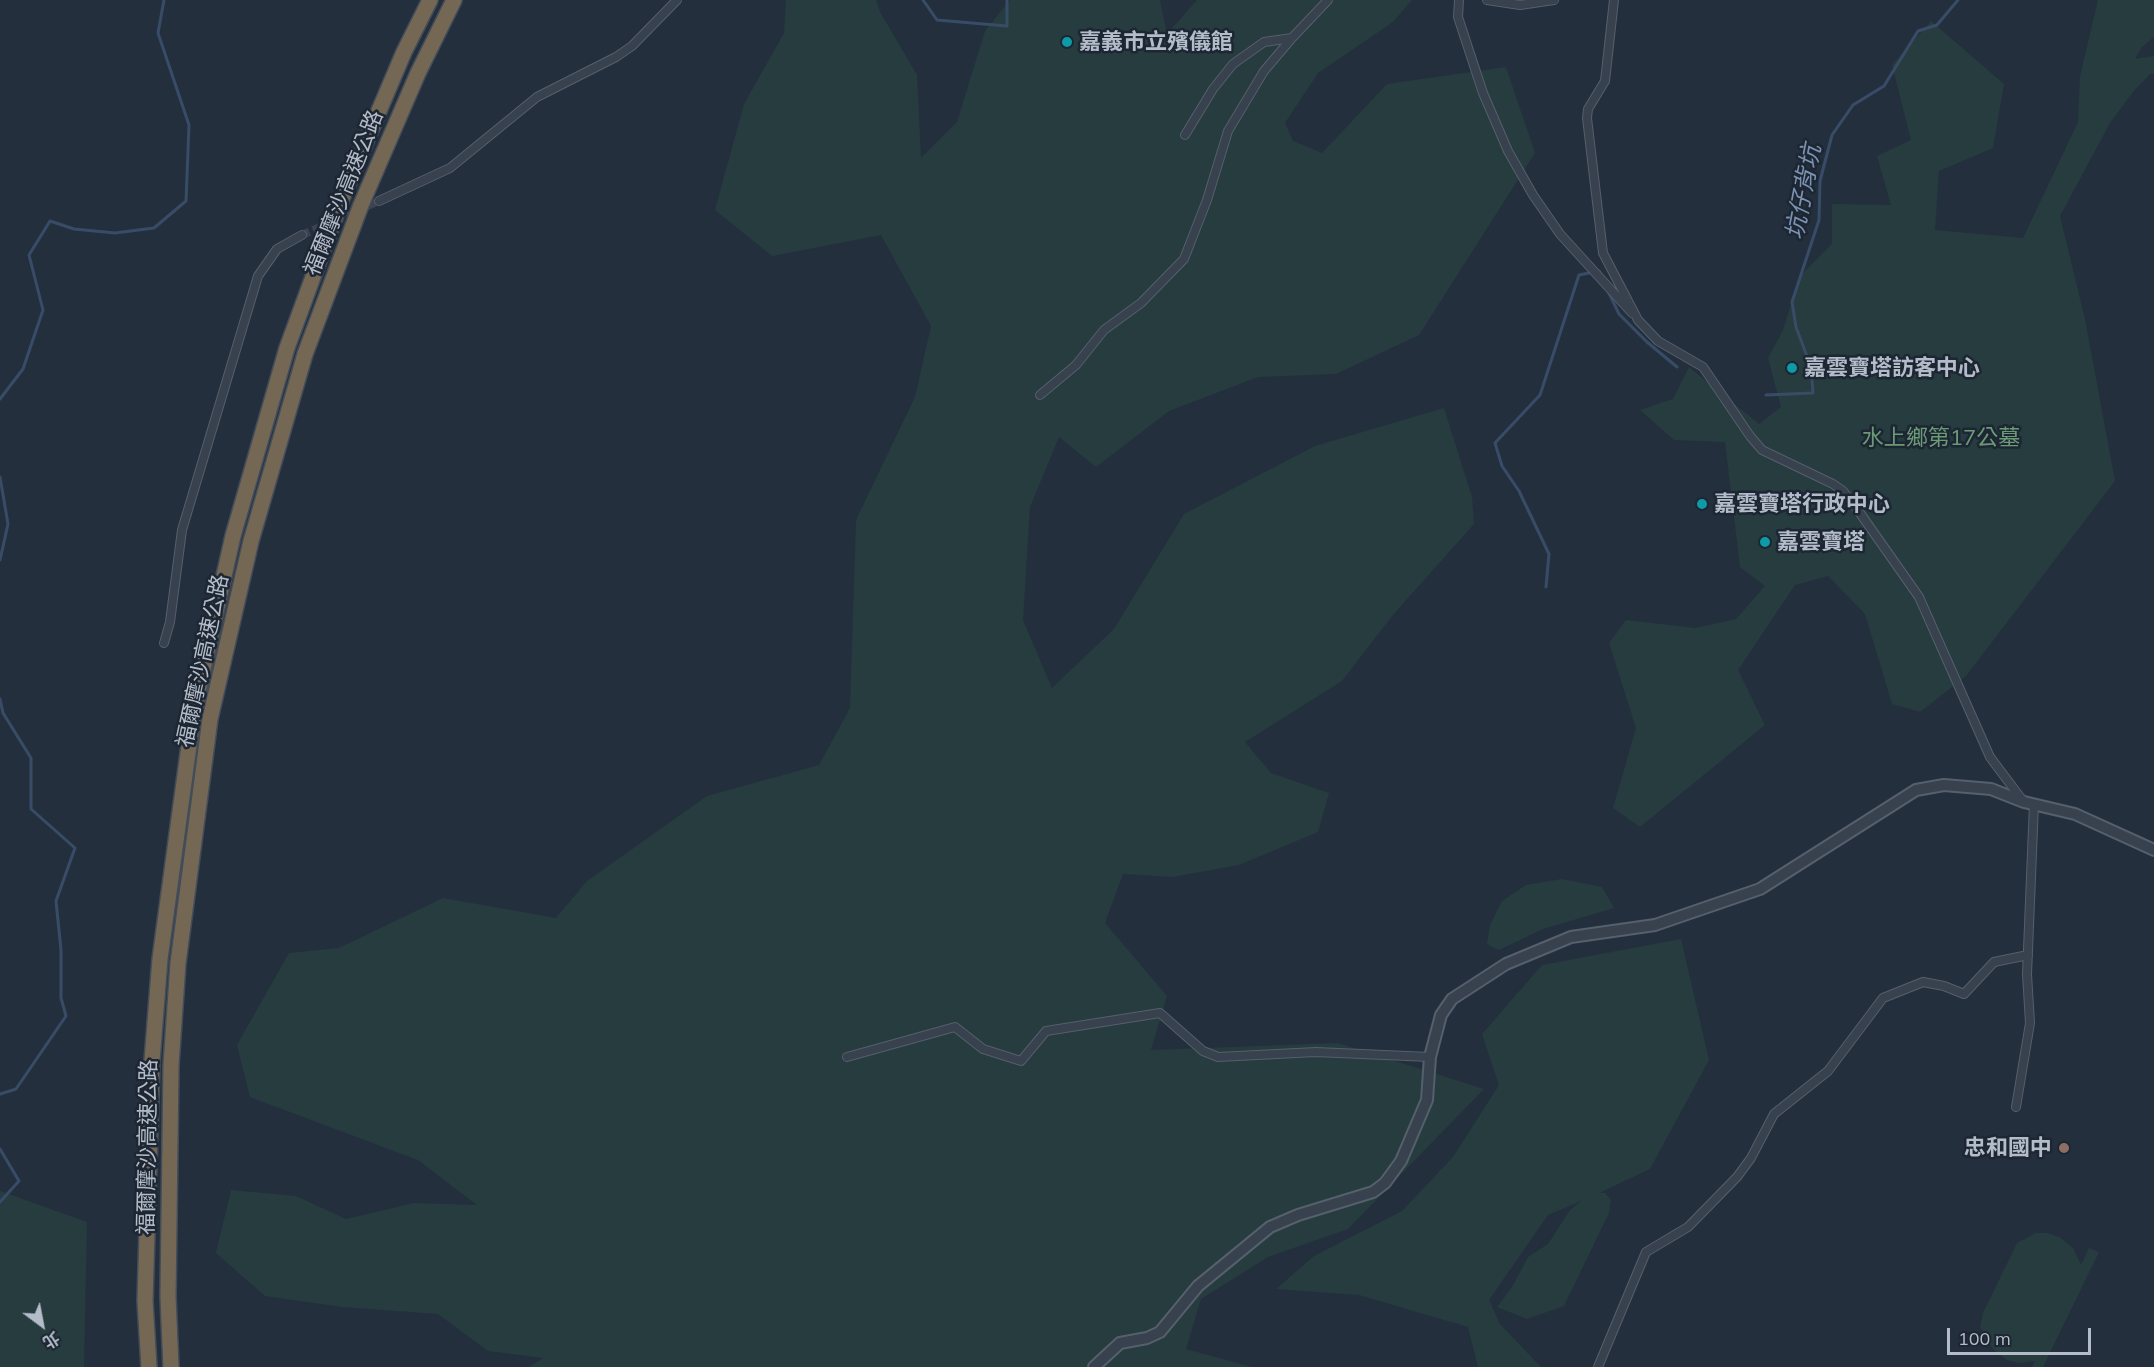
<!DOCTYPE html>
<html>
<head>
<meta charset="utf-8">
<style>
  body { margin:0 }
  #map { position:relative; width:2154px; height:1367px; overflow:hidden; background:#242f3e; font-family:Mulish,"Noto Sans TC",sans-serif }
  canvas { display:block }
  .north { position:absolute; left:12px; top:1295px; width:60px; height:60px; -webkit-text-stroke:4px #1d2633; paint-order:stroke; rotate:148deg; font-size:16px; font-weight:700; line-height:24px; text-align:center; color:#b4bcc9 }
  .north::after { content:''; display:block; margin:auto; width:21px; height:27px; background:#b4bcc9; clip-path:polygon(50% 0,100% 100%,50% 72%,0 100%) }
  .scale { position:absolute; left:1947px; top:1328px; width:144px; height:27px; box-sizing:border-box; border:3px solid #b4bcc9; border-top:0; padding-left:8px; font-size:18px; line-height:21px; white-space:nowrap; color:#b4bcc9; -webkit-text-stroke:4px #1d2633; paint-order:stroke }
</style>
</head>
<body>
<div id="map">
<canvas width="2154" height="1367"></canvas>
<div class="north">北</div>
<div class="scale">100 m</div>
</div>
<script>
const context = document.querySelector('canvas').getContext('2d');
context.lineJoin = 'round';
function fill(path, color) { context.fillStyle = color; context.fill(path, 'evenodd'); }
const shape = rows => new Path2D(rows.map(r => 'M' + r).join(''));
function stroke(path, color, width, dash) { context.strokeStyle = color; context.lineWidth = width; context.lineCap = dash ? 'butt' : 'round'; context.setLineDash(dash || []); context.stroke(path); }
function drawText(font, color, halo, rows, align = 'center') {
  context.font = font + ' Mulish,"Noto Sans TC",sans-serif'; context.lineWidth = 5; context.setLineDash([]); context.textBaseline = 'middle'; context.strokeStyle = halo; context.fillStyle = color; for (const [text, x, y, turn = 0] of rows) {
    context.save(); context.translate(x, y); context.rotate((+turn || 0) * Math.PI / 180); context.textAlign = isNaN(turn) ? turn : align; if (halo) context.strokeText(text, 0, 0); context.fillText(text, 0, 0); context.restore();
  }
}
const green = shape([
  [786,0,876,0,880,12,917,75,921,158,957,122,985,31,1010,0,1160,0,1167,34,1197,0,1412,0,1393,22,1318,73,1285,123,1293,141,1322,153,1387,84,1506,67,1535,153,1419,335,1336,374,1258,377,1169,411,1096,467,1059,437,1030,507,1023,620,1052,688,1114,629,1184,514,1315,446,1444,408,1472,497,1474,524,1392,616,1342,681,1245,742,1271,773,1329,793,1318,832,1239,865,1172,877,1123,874,1105,923,1167,996,1151,1050,1338,1043,1484,1089,1348,1229,1268,1257,1201,1299,1186,1349,1252,1367,529,1367,543,1358,488,1351,438,1314,342,1307,265,1296,216,1253,231,1190,296,1196,346,1219,414,1203,477,1205,418,1160,250,1097,237,1045,289,953,339,948,443,898,556,918,587,881,707,796,819,765,850,708,856,520,915,397,931,326,881,235,772,256,715,210,744,104,784,33],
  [2098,0,2154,0,2154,37,2142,47,2135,59,2154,56,2154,74,2150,74,2133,92,2110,123,2060,216,2085,319,2115,481,1966,676,1920,712,1892,704,1865,614,1828,576,1795,585,1738,670,1765,725,1640,827,1613,808,1636,728,1609,643,1626,620,1695,628,1736,619,1765,586,1740,567,1725,442,1674,440,1640,410,1673,399,1689,367,1759,424,1781,407,1768,358,1783,330,1800,276,1832,244,1832,204,1891,205,1877,156,1911,140,1892,65,1931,21,2004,84,1993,148,1939,171,1935,230,2023,238,2078,122,2080,76],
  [1562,879,1602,887,1614,908,1543,929,1499,950,1487,944,1490,925,1502,901,1526,885],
  [1681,939,1709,1060,1650,1169,1599,1193,1605,1193,1611,1200,1609,1213,1564,1306,1527,1319,1497,1307,1512,1287,1528,1257,1548,1244,1570,1210,1581,1201,1548,1215,1489,1300,1500,1324,1541,1367,1478,1367,1468,1327,1359,1295,1276,1289,1314,1256,1402,1211,1453,1157,1499,1085,1482,1034,1542,965],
  [0,1191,87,1222,84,1367,0,1367],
  [2036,1233,2048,1233,2061,1238,2073,1248,2081,1265,2089,1248,2099,1252,2043,1367,2032,1367,2035,1361,2018,1363,2007,1360,1993,1349,1980,1327,1983,1313,2017,1243]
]);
const stream = shape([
  [923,0,937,20,1007,26,1007,0],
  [1608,291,1619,314,1647,342,1677,367],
  [1766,395,1813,393,1811,367,1796,327,1792,302,1819,220,1820,181,1832,135,1853,105,1884,86,1918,31,1937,25,1958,0],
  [0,399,23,369,43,310,29,255,50,221,74,229,115,233,154,228,186,201,189,125,158,33,164,0],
  [0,477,8,524,0,560],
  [1546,587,1549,554,1519,491,1502,466,1495,443,1540,395,1579,275,1599,271,1601,275],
  [0,699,3,713,31,758,31,809,75,848,56,901,61,950,61,998,66,1016,16,1089,0,1094],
  [0,1149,19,1181,0,1202]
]);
const minorTunnel = shape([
  [302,235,379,201]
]);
const minor = shape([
  [1459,0,1458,17,1483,93,1508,151,1533,195,1560,234,1632,313],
  [1487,0,1520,5,1554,0],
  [1614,0,1605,81,1588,109,1587,118,1603,253,1638,320,1658,341,1703,367,1750,436,1762,450,1833,484,1843,491,1855,506,1919,597,1990,757,2023,801],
  [1185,135,1213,89,1233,64,1264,42,1292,38,1328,0],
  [379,201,450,168,537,97,616,57,632,46,677,0],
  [1040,395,1076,365,1104,330,1141,303,1184,259,1207,200,1228,131,1264,71,1292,38],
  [164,643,170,622,182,530,258,276,277,249,302,235],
  [847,1057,955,1027,983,1049,1021,1061,1046,1031,1160,1013,1203,1051,1218,1057,1316,1052,1430,1057],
  [2016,1107,2030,1023,2027,974,2034,804],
  [1598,1367,1646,1252,1688,1227,1737,1177,1751,1158,1774,1114,1828,1071,1883,998,1923,982,1944,986,1964,994,1994,962,2028,955]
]);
const tertiary = shape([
  [1094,1367,1120,1343,1147,1338,1160,1332,1198,1286,1270,1227,1298,1215,1373,1192,1385,1183,1401,1161,1427,1100,1430,1057,1441,1015,1452,999,1506,964,1571,937,1655,925,1760,889,1916,790,1944,785,1991,789,2024,802,2075,814,2154,850]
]);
const motorway = shape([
  [149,1367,145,1301,152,1061,160,959,194,709,233,536,287,348,342,198,404,52,430,0],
  [171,1367,168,1297,171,1065,178,963,210,719,251,541,305,354,361,205,418,73,454,0]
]);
const markers = [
  [1067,42,6,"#0f9aa8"],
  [1792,368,6,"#0f9aa8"],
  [1702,504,6,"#0f9aa8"],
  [1765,542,6,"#0f9aa8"],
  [2064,1148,6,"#8d6e63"]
];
const poiNames = [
  ["嘉義市立殯儀館",1079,42],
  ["嘉雲寶塔訪客中心",1804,368],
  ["嘉雲寶塔行政中心",1714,504],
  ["嘉雲寶塔",1777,542],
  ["忠和國中",2052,1148,"right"]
];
const streetNames = [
  ["福爾摩沙高速公路",344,193,-68],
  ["福爾摩沙高速公路",203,661,-78],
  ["福爾摩沙高速公路",148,1147,-89]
];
const parkNames = [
  ["水上鄉第17公墓",1941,438]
];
const waterNames = [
  ["坑仔背坑",1804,192,-79]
];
fill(green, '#263c3f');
stroke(stream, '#394c67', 3);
stroke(minorTunnel, '#3a4453', 8, [8, 4]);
stroke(minor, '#565f6c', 10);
stroke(tertiary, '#565f6c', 14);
stroke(motorway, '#434c59', 18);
stroke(minor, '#38414e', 8);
stroke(tertiary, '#38414e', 10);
stroke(motorway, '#746855', 15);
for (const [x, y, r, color] of markers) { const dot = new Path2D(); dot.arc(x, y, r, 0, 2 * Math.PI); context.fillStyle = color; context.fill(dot); stroke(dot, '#1d2633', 2); }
drawText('bold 22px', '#b4bcc9', '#1d2633', poiNames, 'left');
drawText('22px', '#b4bcc9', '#1d2633', streetNames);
drawText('22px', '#6b9a76', '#1d2633', parkNames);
drawText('italic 24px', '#7c92b1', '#1d2633', waterNames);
</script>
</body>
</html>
